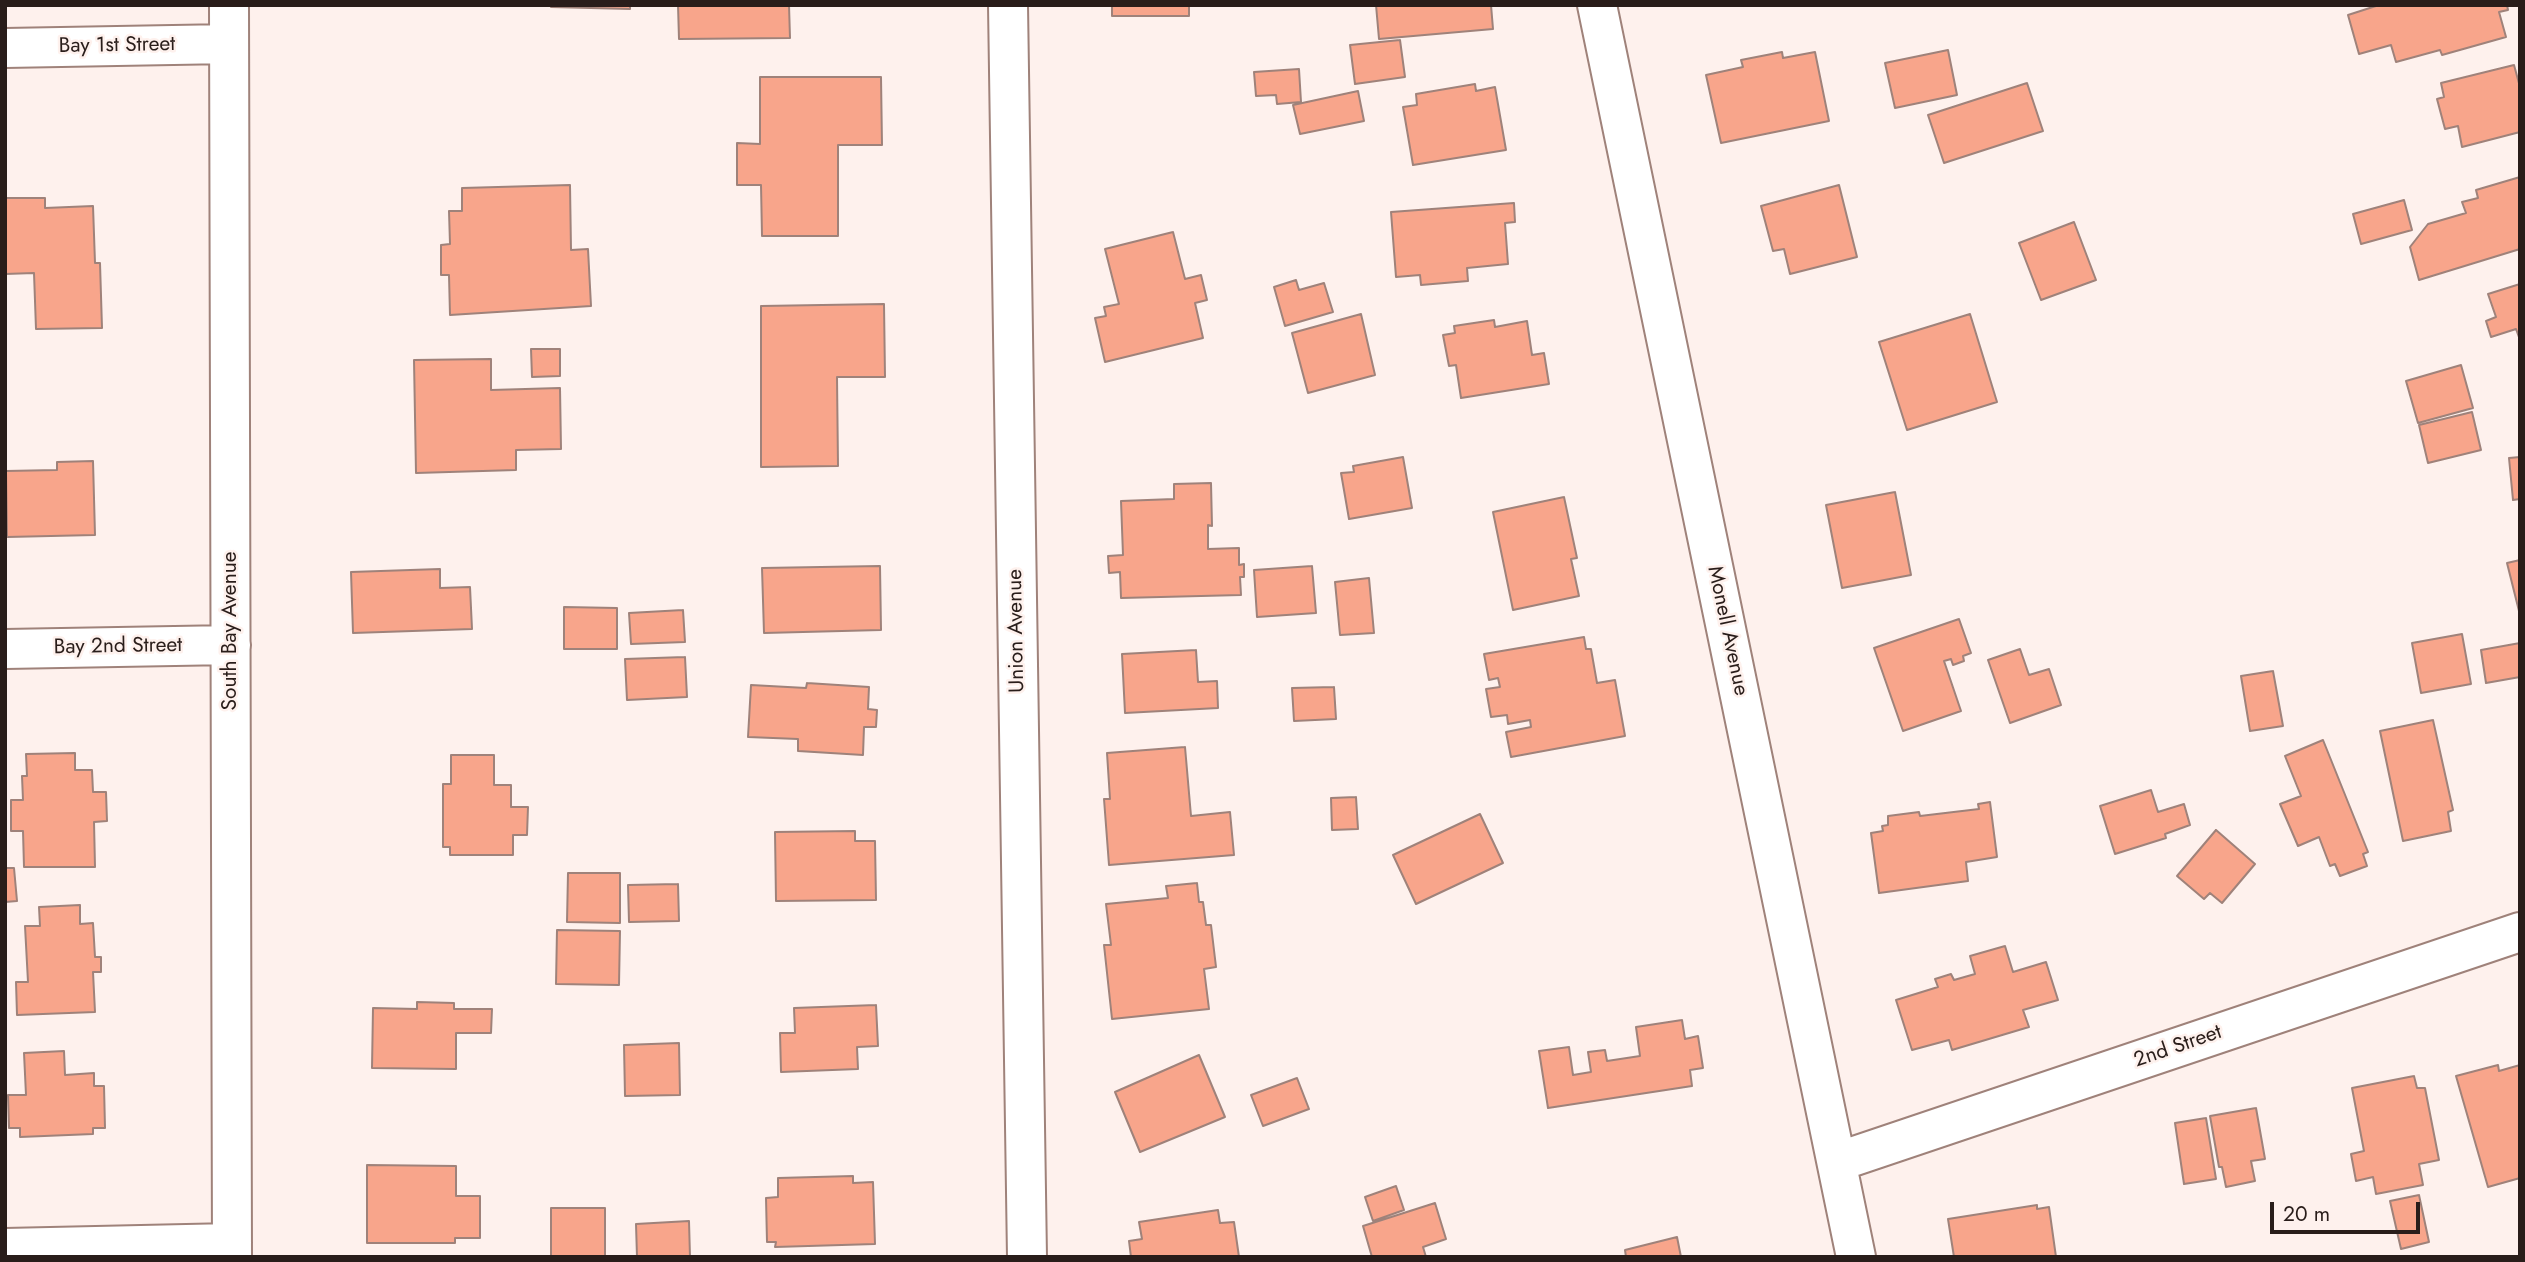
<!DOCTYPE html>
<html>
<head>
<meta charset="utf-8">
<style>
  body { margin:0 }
  #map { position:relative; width:2525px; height:1262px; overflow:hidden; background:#fef1ed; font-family:Jost,sans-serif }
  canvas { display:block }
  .frame { position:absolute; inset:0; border:7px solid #291d1a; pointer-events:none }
  .scale { position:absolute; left:2270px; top:1202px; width:150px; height:32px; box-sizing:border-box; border:4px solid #291d1a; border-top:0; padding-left:9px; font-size:21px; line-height:24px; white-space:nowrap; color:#291d1a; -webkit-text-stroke:5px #fef1ed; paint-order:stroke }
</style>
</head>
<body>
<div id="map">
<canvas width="2525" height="1262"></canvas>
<div class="frame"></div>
<div class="scale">20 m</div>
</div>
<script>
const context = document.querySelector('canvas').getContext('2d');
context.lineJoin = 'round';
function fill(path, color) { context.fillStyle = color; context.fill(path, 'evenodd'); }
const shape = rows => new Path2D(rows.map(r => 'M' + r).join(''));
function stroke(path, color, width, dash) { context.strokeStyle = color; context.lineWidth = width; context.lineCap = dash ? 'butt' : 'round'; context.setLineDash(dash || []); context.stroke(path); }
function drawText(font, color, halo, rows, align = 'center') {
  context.font = font + ' Jost,sans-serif'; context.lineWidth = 5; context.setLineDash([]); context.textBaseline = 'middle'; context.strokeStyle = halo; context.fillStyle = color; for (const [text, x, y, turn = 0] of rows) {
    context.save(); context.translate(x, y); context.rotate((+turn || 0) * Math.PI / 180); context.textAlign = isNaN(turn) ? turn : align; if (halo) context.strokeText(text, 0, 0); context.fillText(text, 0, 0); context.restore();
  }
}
const building = shape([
  [551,5,630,5,630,9,551,7,551,5],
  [678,5,789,5,790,38,679,39,678,5],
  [1112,5,1189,5,1189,16,1112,16,1112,5],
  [1376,5,1491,5,1493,29,1379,39,1376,5],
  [2379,5,2507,5,2508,10,2499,12,2506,37,2442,55,2440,50,2396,62,2391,45,2359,54,2348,15,2379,5],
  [1400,40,1405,77,1355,84,1350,45,1400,40],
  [1948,50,1957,95,1895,108,1885,63,1948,50],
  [1782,52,1783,58,1815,52,1829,121,1721,143,1706,75,1743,67,1741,60,1782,52],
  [2514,65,2520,87,2520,132,2462,147,2458,126,2445,129,2437,99,2444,97,2441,83,2514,65],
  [1299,69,1301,102,1277,104,1276,95,1256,96,1254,72,1299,69],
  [760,77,881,77,882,145,838,145,838,236,762,236,761,185,737,185,737,143,760,144,760,77],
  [2027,83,2043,131,1944,163,1928,115,2027,83],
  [1475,84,1476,91,1495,87,1506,150,1413,165,1403,107,1417,105,1416,94,1475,84],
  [1358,91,1364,121,1300,134,1293,105,1358,91],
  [2520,177,2520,249,2419,280,2410,247,2428,224,2466,213,2462,202,2478,198,2476,190,2520,177],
  [570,185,571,250,588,249,591,306,450,315,449,275,441,275,441,245,450,244,449,211,462,211,462,188,570,185],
  [1839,185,1857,257,1790,274,1784,249,1773,251,1761,206,1839,185],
  [5,198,45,198,45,208,93,206,95,263,100,263,102,328,36,329,34,273,5,274,5,198],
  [2404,200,2412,230,2361,244,2353,214,2404,200],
  [1514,203,1515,222,1505,223,1508,264,1467,268,1468,281,1421,285,1420,275,1396,277,1391,212,1514,203],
  [2074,222,2096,280,2041,300,2019,243,2074,222],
  [1173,232,1185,279,1201,275,1207,300,1195,303,1203,338,1105,362,1095,318,1106,316,1104,307,1119,304,1105,249,1173,232],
  [1296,280,1299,290,1324,283,1333,312,1285,326,1274,287,1296,280],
  [2520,284,2520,340,2516,329,2491,337,2486,321,2496,317,2488,294,2520,284],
  [884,304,885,377,837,377,838,466,761,467,761,306,884,304],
  [1361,314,1375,375,1308,393,1292,333,1361,314],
  [1970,314,1997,402,1907,430,1879,342,1970,314],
  [1494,320,1495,327,1527,321,1532,355,1544,353,1549,384,1461,398,1456,365,1449,366,1443,335,1455,333,1454,326,1494,320],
  [531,349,560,349,560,376,532,377,531,349],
  [491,359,491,390,560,388,561,449,516,450,516,470,416,473,414,360,491,359],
  [2461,365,2473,408,2418,423,2406,381,2461,365],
  [2472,412,2481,450,2428,463,2419,425,2472,412],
  [1403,457,1412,508,1349,519,1341,473,1354,472,1353,466,1403,457],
  [2520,457,2520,499,2513,500,2509,458,2520,457],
  [93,461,95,535,7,537,6,471,57,470,57,462,93,461],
  [1211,483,1212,526,1208,525,1208,549,1239,548,1239,565,1244,564,1244,577,1240,577,1241,595,1121,598,1120,572,1109,573,1108,556,1123,555,1121,501,1174,499,1174,484,1211,483],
  [1895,492,1911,575,1842,588,1826,505,1895,492],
  [1564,497,1577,558,1571,559,1579,596,1513,610,1493,512,1564,497],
  [2520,560,2520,615,2507,563,2520,560],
  [880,566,881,630,764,633,762,568,880,566],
  [1312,566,1316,613,1257,617,1254,570,1312,566],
  [440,569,440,588,470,587,472,629,353,633,351,572,440,569],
  [1369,578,1374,633,1340,635,1335,582,1369,578],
  [564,607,617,608,617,649,564,649,564,607],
  [683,610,685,642,631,644,629,613,683,610],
  [1959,619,1971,653,1963,656,1964,661,1953,665,1951,659,1944,661,1961,711,1903,731,1874,648,1959,619],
  [2462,634,2471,684,2421,693,2412,643,2462,634],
  [1584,637,1586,649,1591,649,1597,683,1615,680,1625,736,1511,757,1506,732,1531,727,1530,720,1508,724,1507,715,1491,717,1486,689,1500,687,1498,678,1489,680,1484,654,1584,637],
  [2520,643,2520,677,2486,683,2481,650,2520,643],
  [2020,649,2029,675,2049,669,2061,705,2010,723,1988,660,2020,649],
  [1196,650,1198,682,1217,681,1218,708,1125,713,1122,654,1196,650],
  [685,657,687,697,627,700,625,659,685,657],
  [2273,671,2283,726,2250,731,2241,676,2273,671],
  [807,683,869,687,868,709,877,710,876,727,864,727,863,755,798,751,798,739,748,737,751,685,806,688,807,683],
  [1334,687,1336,719,1294,721,1292,688,1334,687],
  [2433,720,2453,810,2448,812,2451,831,2403,841,2380,731,2433,720],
  [2323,740,2368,852,2363,854,2367,866,2340,876,2335,864,2330,866,2319,837,2298,846,2280,804,2301,796,2285,756,2323,740],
  [1185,747,1191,816,1230,812,1234,855,1109,865,1104,799,1110,799,1107,753,1185,747],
  [75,753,75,770,92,770,93,792,106,792,107,821,94,822,95,867,24,867,23,831,11,831,11,800,23,800,22,776,27,776,26,754,75,753],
  [451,755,494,755,494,785,511,785,511,807,528,807,527,835,513,835,513,855,450,855,450,847,443,847,443,784,451,784,451,755],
  [2151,790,2158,812,2184,804,2190,825,2165,834,2166,838,2115,854,2100,806,2151,790],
  [1356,797,1358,829,1332,830,1331,798,1356,797],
  [1990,802,1997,857,1966,862,1968,881,1879,893,1871,833,1883,831,1882,826,1888,825,1888,816,1919,812,1920,816,1979,809,1978,804,1990,802],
  [1480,814,1503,863,1416,904,1393,855,1480,814],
  [2216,830,2255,864,2222,903,2210,893,2204,899,2177,876,2216,830],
  [855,831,855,841,875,841,876,900,776,901,775,832,855,831],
  [5,868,14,868,17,901,5,902,5,868],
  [568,873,620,873,620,923,567,922,568,873],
  [1197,883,1199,902,1203,902,1206,925,1211,925,1216,967,1204,969,1209,1009,1112,1019,1104,945,1111,945,1106,904,1168,898,1166,886,1197,883],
  [678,884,679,921,629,922,628,885,678,884],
  [80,905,80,924,93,923,95,957,101,957,101,972,93,972,95,1012,17,1015,16,982,28,982,25,926,40,926,39,907,80,905],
  [557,930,620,931,619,985,556,984,557,930],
  [2005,946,2013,972,2046,962,2058,1000,2023,1010,2029,1027,1952,1050,1949,1040,1912,1050,1896,1000,1938,987,1935,979,1951,974,1954,980,1975,974,1970,956,2005,946],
  [417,1002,454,1003,454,1009,492,1009,491,1033,456,1033,456,1069,372,1068,373,1008,417,1009,417,1002],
  [876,1005,878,1046,857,1047,858,1069,781,1072,780,1033,795,1033,794,1008,876,1005],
  [1682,1020,1685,1039,1698,1036,1703,1068,1690,1070,1692,1086,1548,1108,1539,1051,1569,1047,1573,1075,1591,1072,1588,1052,1605,1050,1607,1061,1640,1056,1636,1027,1682,1020],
  [679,1043,680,1095,625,1096,624,1045,679,1043],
  [64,1051,65,1075,94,1073,94,1086,104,1086,105,1128,93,1128,93,1134,20,1137,20,1128,9,1128,8,1095,26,1095,24,1053,64,1051],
  [1199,1055,1225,1117,1140,1152,1115,1092,1199,1055],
  [2498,1065,2499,1071,2520,1065,2520,1178,2488,1187,2456,1076,2498,1065],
  [2414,1076,2417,1088,2425,1088,2439,1160,2419,1164,2423,1185,2376,1194,2373,1177,2356,1181,2351,1154,2364,1151,2352,1088,2414,1076],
  [1297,1078,1309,1109,1263,1126,1251,1095,1297,1078],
  [2256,1108,2265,1159,2251,1161,2255,1181,2226,1187,2222,1167,2219,1167,2210,1116,2256,1108],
  [2206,1118,2216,1179,2184,1184,2175,1123,2206,1118],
  [367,1165,456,1166,456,1196,480,1196,480,1238,455,1238,455,1243,367,1243,367,1165],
  [853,1176,853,1183,873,1182,875,1244,775,1247,776,1242,767,1242,766,1198,778,1197,778,1178,853,1176],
  [1396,1186,1404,1210,1373,1221,1365,1197,1396,1186],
  [2419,1195,2429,1242,2401,1249,2390,1201,2419,1195],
  [1435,1203,1446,1239,1423,1247,1426,1257,1372,1257,1363,1226,1435,1203],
  [2037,1205,2037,1209,2049,1207,2056,1257,1954,1257,1948,1219,2037,1205],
  [551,1208,605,1208,605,1257,551,1257,551,1208],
  [1218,1210,1220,1223,1234,1222,1239,1257,1131,1257,1129,1241,1142,1239,1139,1222,1218,1210],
  [689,1221,690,1257,637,1257,636,1224,689,1221],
  [1677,1237,1681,1257,1626,1257,1625,1250,1677,1237]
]);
const minor = shape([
  [229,5,232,1257],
  [1008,5,1027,1257],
  [1597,5,1856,1257],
  [5,48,229,44],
  [5,649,231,645],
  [1837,1162,2520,932],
  [5,1248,232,1243]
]);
const streetNames = [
  ["Bay 1st Street",117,46,-1],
  ["South Bay Avenue",231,631,-90],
  ["Union Avenue",1017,631,-91],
  ["Monell Avenue",1727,631,78],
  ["Bay 2nd Street",118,647,-1],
  ["2nd Street",2178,1047,-19]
];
fill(building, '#f8a58b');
stroke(building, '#9f827a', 2);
stroke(minor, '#9f827a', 42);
stroke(minor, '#fff', 38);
drawText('21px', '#291d1a', '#fef1ed', streetNames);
</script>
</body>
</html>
